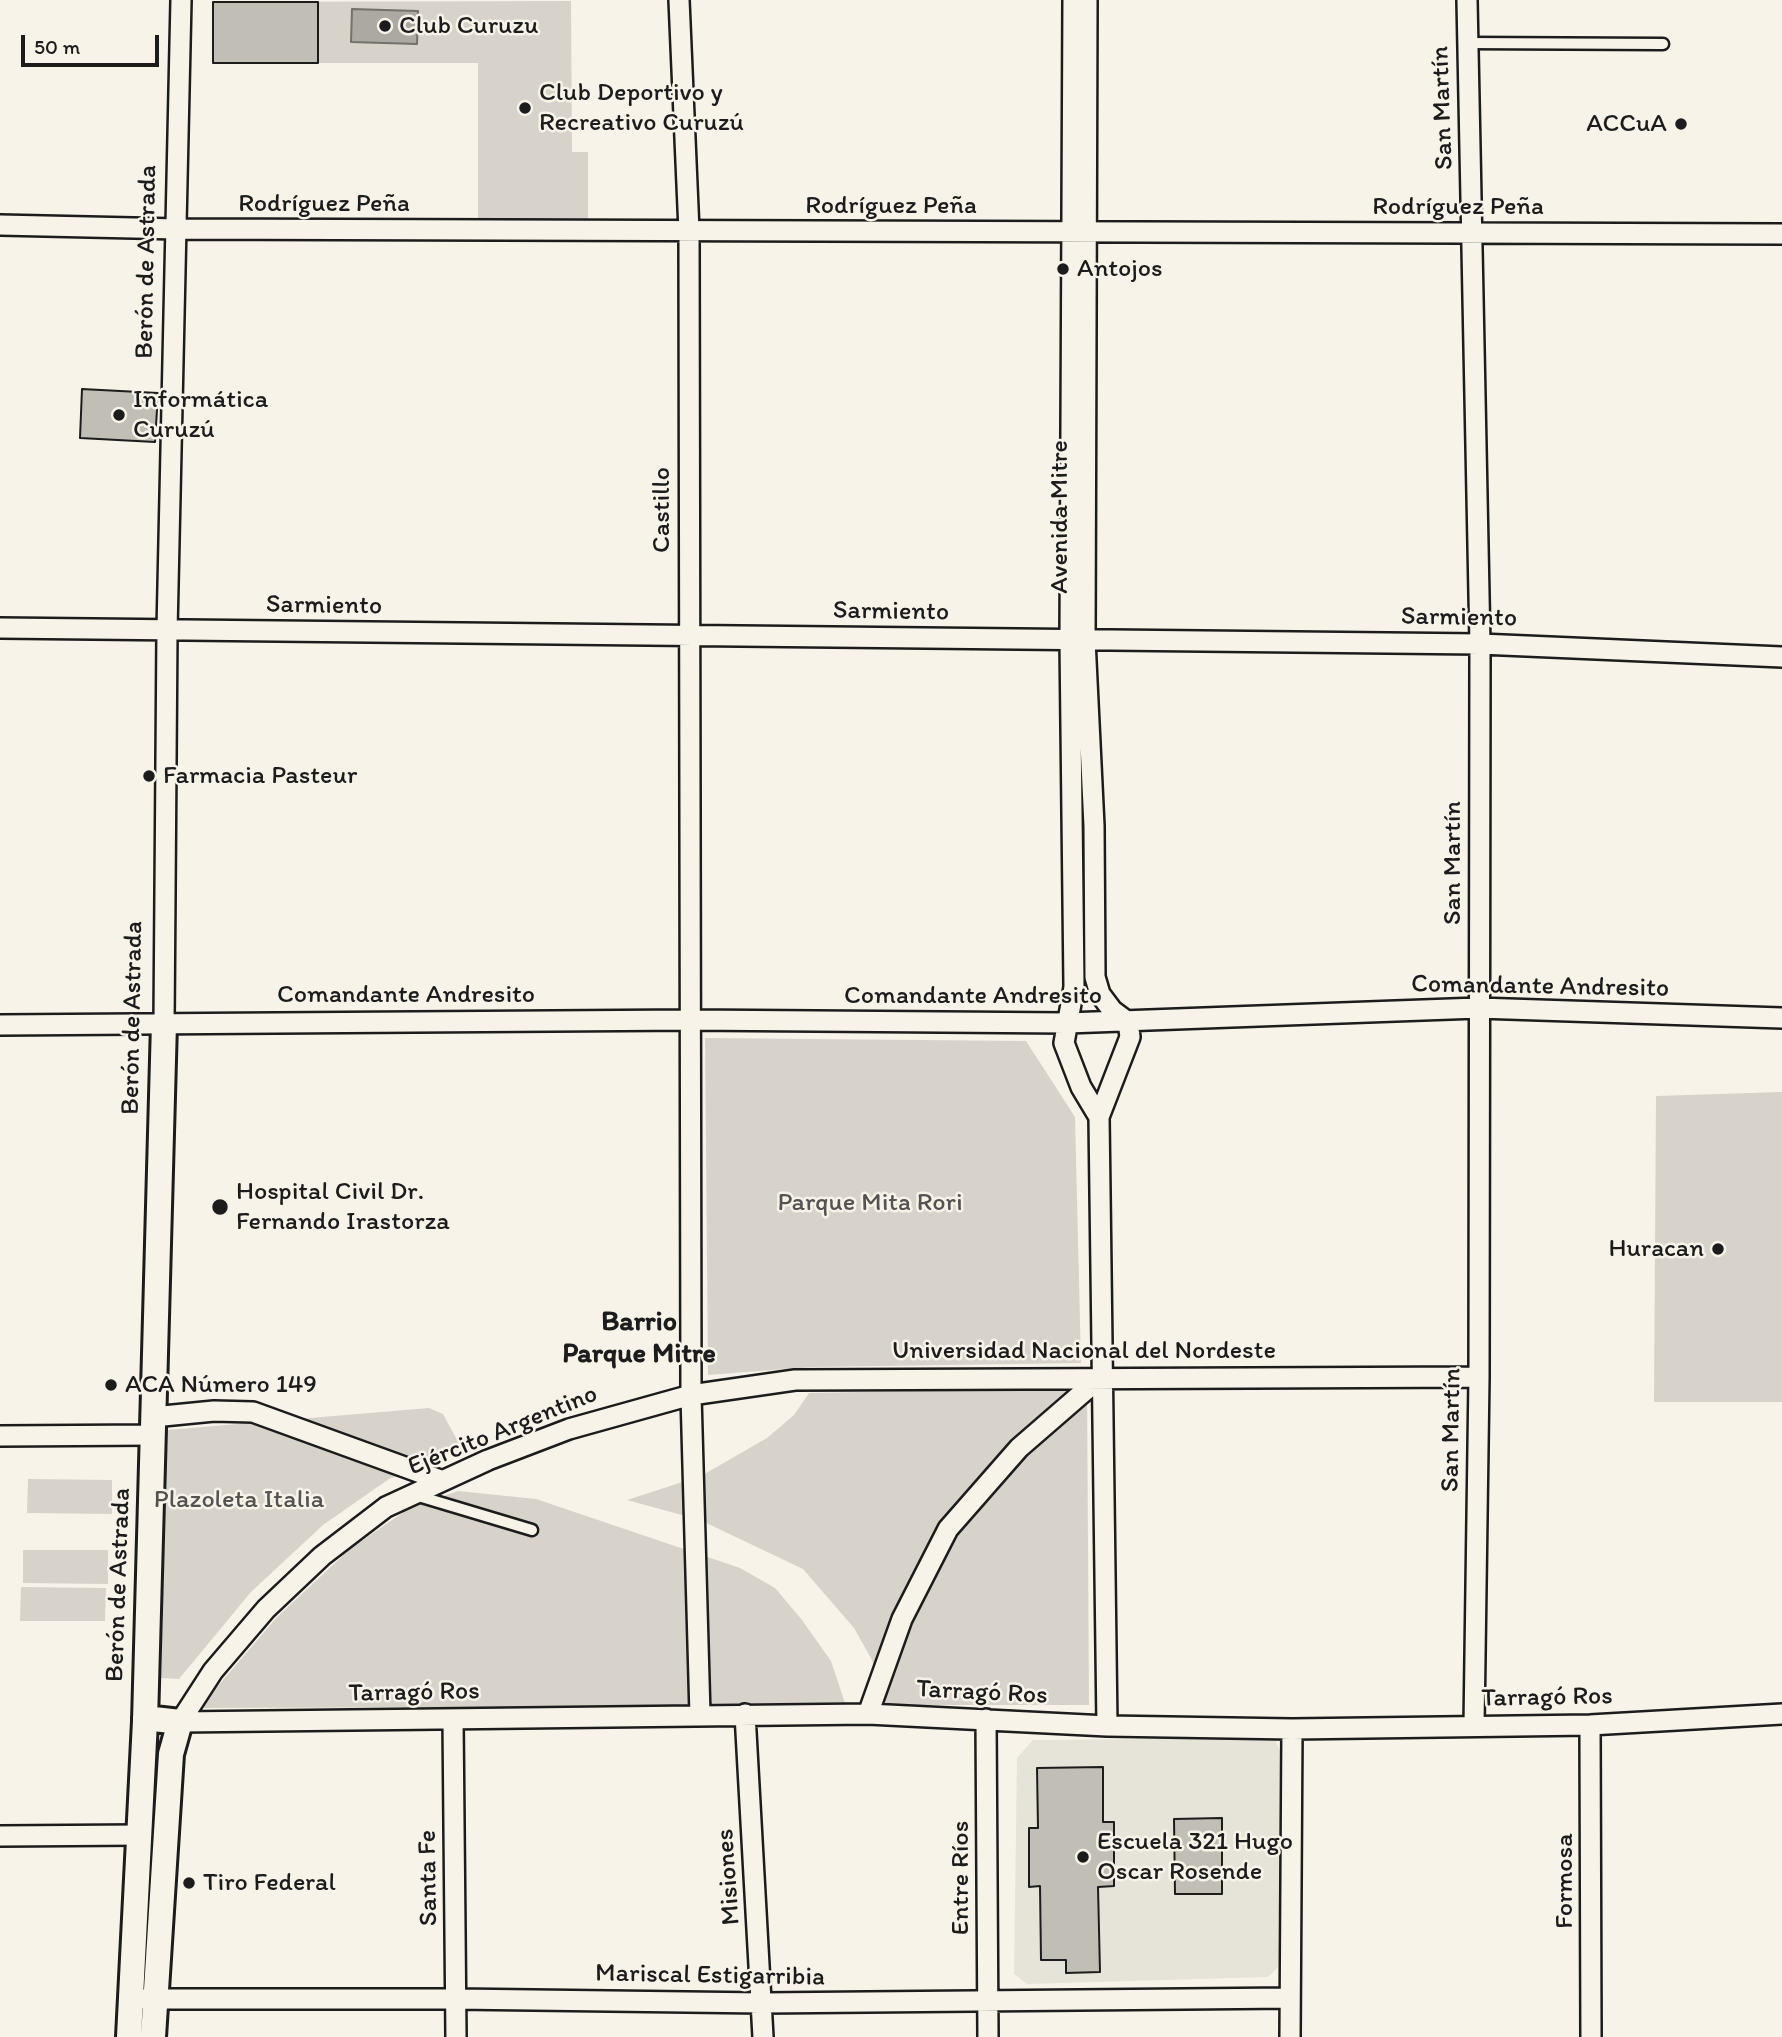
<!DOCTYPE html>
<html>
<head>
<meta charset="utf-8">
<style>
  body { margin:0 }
  #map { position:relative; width:1782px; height:2037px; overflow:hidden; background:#f7f3e8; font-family:Itim,sans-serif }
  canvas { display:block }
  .scale { position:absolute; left:21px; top:35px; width:138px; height:32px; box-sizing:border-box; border:4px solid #1c1c1c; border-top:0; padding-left:9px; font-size:21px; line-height:24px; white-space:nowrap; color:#1c1c1c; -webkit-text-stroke:5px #f7f3e8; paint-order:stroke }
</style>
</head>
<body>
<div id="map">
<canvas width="1782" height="2037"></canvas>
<div class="scale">50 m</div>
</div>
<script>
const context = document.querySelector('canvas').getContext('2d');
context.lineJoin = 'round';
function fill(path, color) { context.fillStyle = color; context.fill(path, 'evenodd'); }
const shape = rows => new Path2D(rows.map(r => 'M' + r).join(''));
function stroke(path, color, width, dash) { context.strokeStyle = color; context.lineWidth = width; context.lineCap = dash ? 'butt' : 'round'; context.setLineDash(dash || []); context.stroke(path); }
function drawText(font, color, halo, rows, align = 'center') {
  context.font = font + ' Itim,sans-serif'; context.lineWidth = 5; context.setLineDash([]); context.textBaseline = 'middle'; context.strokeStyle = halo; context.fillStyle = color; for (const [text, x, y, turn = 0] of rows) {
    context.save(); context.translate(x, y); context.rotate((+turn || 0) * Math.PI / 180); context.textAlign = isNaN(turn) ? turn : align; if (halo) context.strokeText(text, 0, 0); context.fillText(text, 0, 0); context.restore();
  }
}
const built = shape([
  [1274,1738,1282,1755,1278,1967,1268,1977,1027,1984,1014,1974,1017,1758,1033,1740]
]);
const green = shape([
  [571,1,572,152,588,152,588,224,478,225,478,63,213,63,213,2],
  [705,1038,1026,1041,1075,1117,1081,1363,811,1367,708,1375],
  [1782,1092,1782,1402,1654,1402,1656,1096],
  [1087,1388,1089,1705,886,1705,872,1660,854,1628,803,1569,700,1520,627,1500,701,1476,767,1438,794,1415,809,1393],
  [429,1408,443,1414,462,1449,389,1479,323,1525,251,1592,179,1679,161,1678,167,1430],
  [28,1479,112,1480,112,1514,27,1513],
  [458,1491,536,1499,740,1568,775,1588,802,1620,831,1661,846,1706,199,1708,277,1617,350,1549,411,1507],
  [23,1550,108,1550,108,1584,23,1583],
  [21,1587,106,1588,105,1621,20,1621]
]);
const water = shape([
  [352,9,418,11,417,44,351,42,352,9]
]);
const building = shape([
  [213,2,318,2,318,63,213,63,213,2],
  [82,389,158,393,155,442,80,438,82,389],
  [1103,1767,1103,1822,1114,1822,1114,1886,1098,1887,1100,1972,1066,1973,1066,1960,1041,1960,1040,1886,1029,1887,1029,1828,1038,1828,1037,1768,1103,1767],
  [1222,1818,1222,1894,1175,1894,1174,1819,1222,1818]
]);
const service = shape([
  [1467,43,1663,44],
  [415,1495,532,1530]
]);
const minor = shape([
  [1073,0,1070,640,1074,987,1064,1043,1081,1087,1099,1117],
  [1087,0,1085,640,1094,826,1095,977,1100,994,1112,1010,1128,1022],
  [1467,0,1480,644,1479,1377,1474,1726],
  [0,225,178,229,1782,234],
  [0,628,1480,644,1782,657],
  [164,1023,167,630,181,0],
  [0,1025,690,1020,1067,1023,1478,1008,1782,1018],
  [153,1417,214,1411,253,1412,443,1481],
  [0,1436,153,1435],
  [745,1714,763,2037],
  [868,1714,902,1619,948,1529,1019,1448,1102,1376],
  [700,1715,691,1395,795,1380,1479,1377],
  [453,1719,456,2037],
  [986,1719,988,2037],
  [180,1722,213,1671,266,1609,322,1556,386,1507,488,1460,569,1429,691,1395,689,231,679,0],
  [180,1722,868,1714,1107,1726,1292,1729,1590,1725,1782,1714],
  [1590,1725,1591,2037],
  [1107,1726,1099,1117,1130,1037,1128,1022],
  [0,1836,140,1835],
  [144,1999,456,1999,763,2003,1290,1998],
  [1290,2037,1292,1729]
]);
const tertiary = shape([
  [145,1718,180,1722,171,1754,153,2037],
  [129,2037,145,1721,164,1023]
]);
const markers = [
  [385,26,7,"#1c1c1c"],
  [525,108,7,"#1c1c1c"],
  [1681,124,7,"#1c1c1c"],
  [1063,269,7,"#1c1c1c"],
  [119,415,7,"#1c1c1c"],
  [149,776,7,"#1c1c1c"],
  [220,1207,9,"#1c1c1c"],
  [1718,1249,7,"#1c1c1c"],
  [111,1385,7,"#1c1c1c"],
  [1083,1857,7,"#1c1c1c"],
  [189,1883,7,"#1c1c1c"]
];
const poiNames = [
  ["Club Curuzu",399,26],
  ["Club Deportivo y",539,93],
  ["Recreativo Curuzú",539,123],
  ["ACCuA",1667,124,"right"],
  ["Antojos",1077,269],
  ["Informática",133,400],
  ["Curuzú",133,430],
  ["Farmacia Pasteur",163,776],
  ["Hospital Civil Dr.",236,1192],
  ["Fernando Irastorza",236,1222],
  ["Huracan",1704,1249,"right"],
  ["ACA Número 149",125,1385],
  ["Escuela 321 Hugo",1097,1842],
  ["Oscar Rosende",1097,1872],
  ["Tiro Federal",203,1883]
];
const streetNames = [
  ["San Martín",1443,108,-92],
  ["Rodríguez Peña",324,204],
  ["Rodríguez Peña",891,206],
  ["Rodríguez Peña",1458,207],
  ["Berón de Astrada",147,262,-89],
  ["Castillo",662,510,-90],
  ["Avenida Mitre",1060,517,-90],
  ["Sarmiento",324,606,1],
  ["Sarmiento",891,612,1],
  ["Sarmiento",1459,618,1],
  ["San Martín",1453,863,-90],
  ["Comandante Andresito",1540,987,1],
  ["Comandante Andresito",406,995],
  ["Comandante Andresito",973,996],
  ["Berón de Astrada",133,1018,-89],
  ["Universidad Nacional del Nordeste",1084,1351],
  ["San Martín",1452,1430,-89],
  ["Ejército Argentino",503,1431,-22],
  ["Berón de Astrada",119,1585,-88],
  ["Tarragó Ros",414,1693,-1],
  ["Tarragó Ros",982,1693,3],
  ["Tarragó Ros",1547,1698,-1],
  ["Misiones",729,1877,-94],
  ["Santa Fe",429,1878,-91],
  ["Entre Ríos",961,1878,-90],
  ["Formosa",1565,1881,-90],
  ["Mariscal Estigarribia",710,1976,1]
];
const parkNames = [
  ["Parque Mita Rori",870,1203],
  ["Plazoleta Italia",239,1500]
];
const neighbourhoodNames = [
  ["Barrio",639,1323],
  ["Parque Mitre",639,1355]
];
fill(built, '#e6e3d9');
fill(green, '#d7d3cb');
fill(water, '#aca9a2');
stroke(water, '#72716c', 2);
fill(building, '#c0beb5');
stroke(building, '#1c1c1c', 2);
stroke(service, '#1c1c1c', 15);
stroke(minor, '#1c1c1c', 24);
stroke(tertiary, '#1c1c1c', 30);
stroke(service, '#f7f3e8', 10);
stroke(minor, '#f7f3e8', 19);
stroke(tertiary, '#f7f3e8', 24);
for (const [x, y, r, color] of markers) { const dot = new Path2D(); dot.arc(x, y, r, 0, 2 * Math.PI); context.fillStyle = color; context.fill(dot); stroke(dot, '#f7f3e8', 2.5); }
drawText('26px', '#1c1c1c', '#f7f3e8', poiNames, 'left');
drawText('26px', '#1c1c1c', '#f7f3e8', streetNames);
drawText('26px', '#545351', '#f7f3e8', parkNames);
drawText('bold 28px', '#1c1c1c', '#f7f3e8', neighbourhoodNames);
</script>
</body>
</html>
